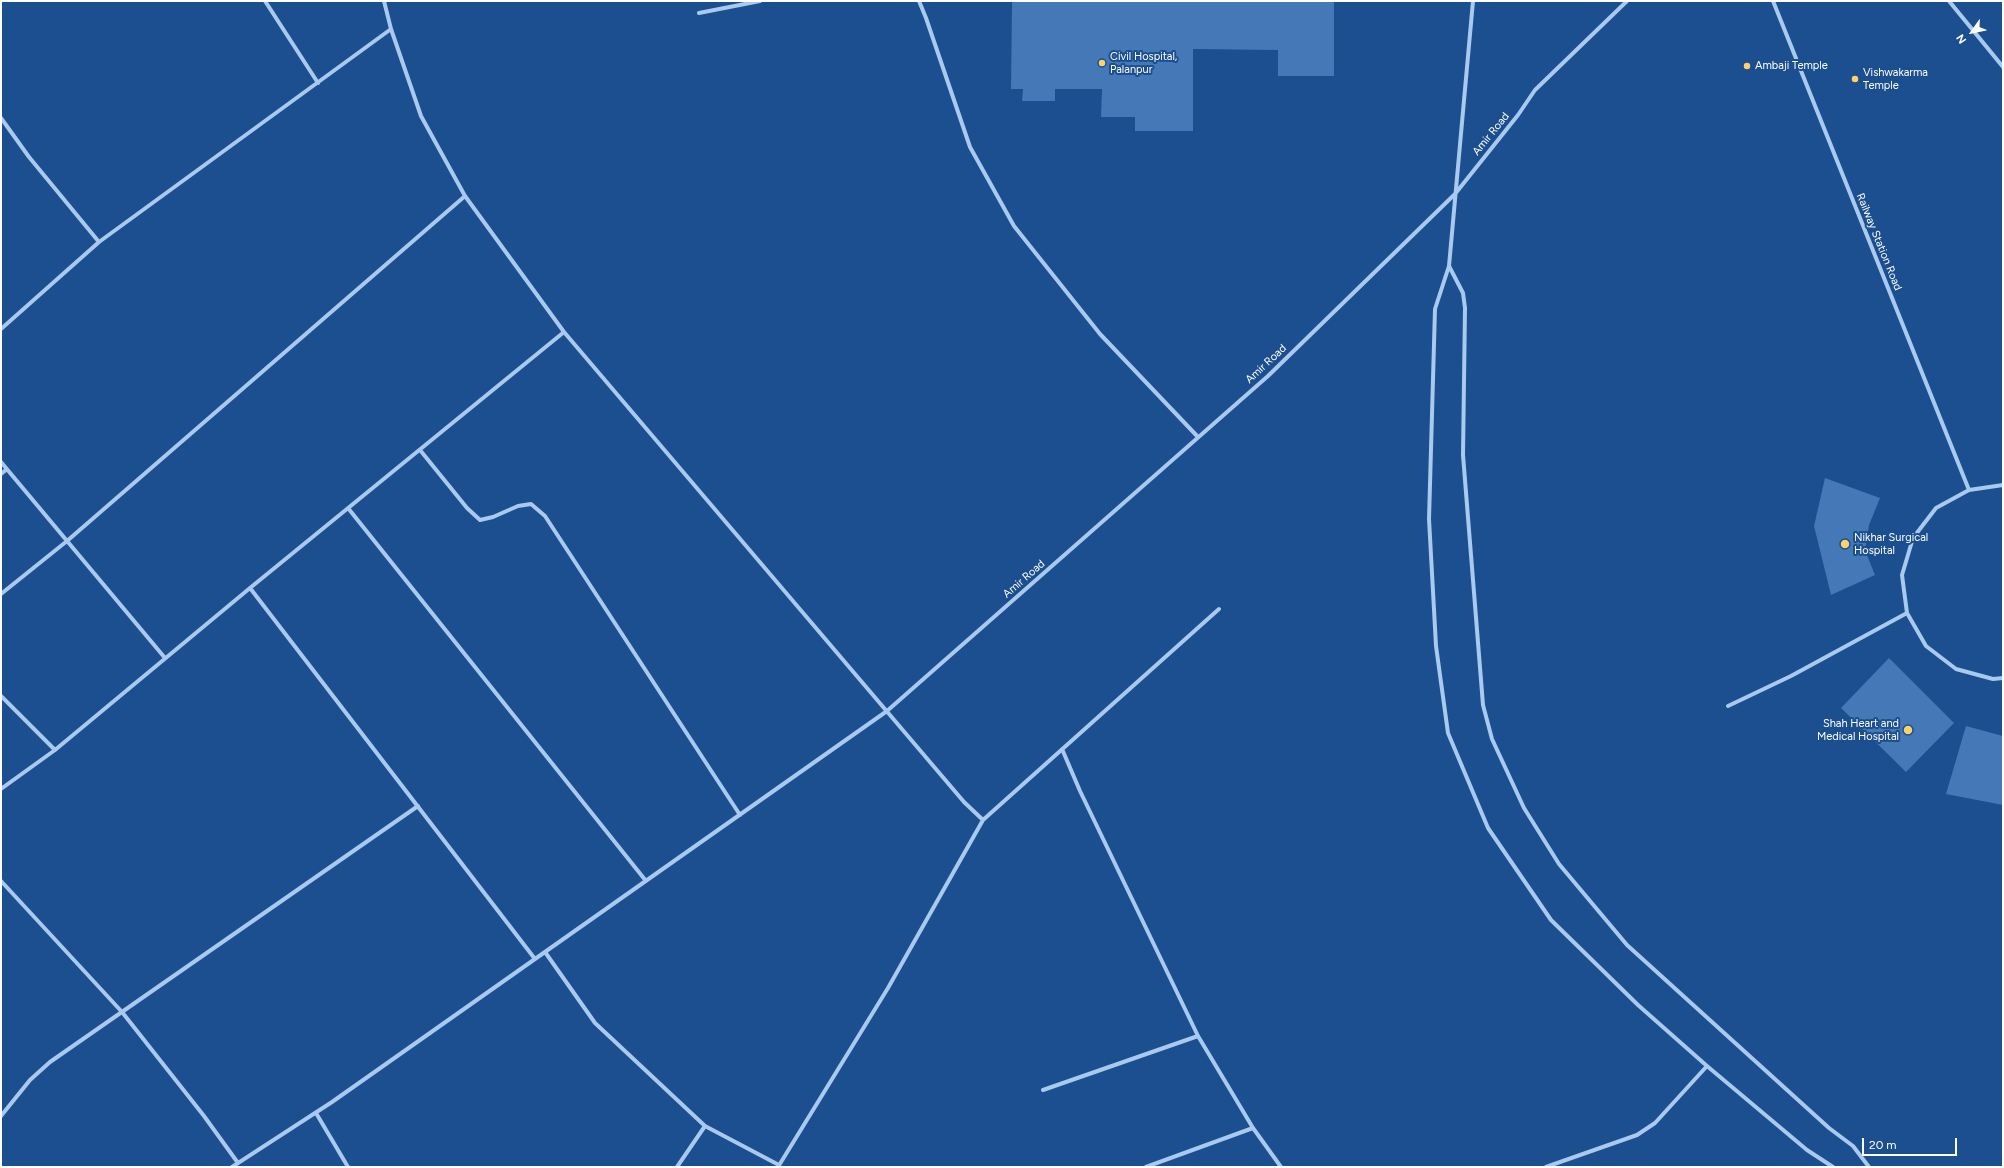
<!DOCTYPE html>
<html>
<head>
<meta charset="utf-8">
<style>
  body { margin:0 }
  #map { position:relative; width:2004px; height:1168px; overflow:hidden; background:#1b4f8f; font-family:Figtree,sans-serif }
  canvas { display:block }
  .frame { position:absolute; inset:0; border:2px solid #fff; pointer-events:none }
  .north { position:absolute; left:1952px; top:12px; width:40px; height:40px; -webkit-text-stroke:3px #1b4f8f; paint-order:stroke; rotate:237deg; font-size:11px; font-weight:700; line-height:16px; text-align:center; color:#fff }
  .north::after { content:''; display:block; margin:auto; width:14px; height:18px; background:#fff; clip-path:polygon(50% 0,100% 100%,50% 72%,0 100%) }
  .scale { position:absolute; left:1862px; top:1138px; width:95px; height:18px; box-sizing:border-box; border:2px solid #fff; border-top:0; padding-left:5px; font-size:12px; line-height:14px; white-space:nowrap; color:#fff; -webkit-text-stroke:3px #1b4f8f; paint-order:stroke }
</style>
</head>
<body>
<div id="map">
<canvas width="2004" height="1168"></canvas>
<div class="frame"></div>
<div class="north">N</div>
<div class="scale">20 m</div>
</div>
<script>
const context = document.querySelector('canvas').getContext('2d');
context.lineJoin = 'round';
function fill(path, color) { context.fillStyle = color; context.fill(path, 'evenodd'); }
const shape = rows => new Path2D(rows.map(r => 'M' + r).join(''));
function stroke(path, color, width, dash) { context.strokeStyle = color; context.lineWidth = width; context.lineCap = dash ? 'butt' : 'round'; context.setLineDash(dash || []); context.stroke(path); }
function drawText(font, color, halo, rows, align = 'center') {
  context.font = font + ' Figtree,sans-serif'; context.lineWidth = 4; context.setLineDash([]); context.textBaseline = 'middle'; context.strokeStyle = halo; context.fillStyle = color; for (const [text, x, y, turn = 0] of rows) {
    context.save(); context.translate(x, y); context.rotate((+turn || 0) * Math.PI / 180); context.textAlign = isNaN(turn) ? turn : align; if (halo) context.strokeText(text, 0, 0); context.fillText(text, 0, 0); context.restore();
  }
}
const building = shape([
  [1012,1,1334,1,1334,76,1278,76,1278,50,1193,49,1193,131,1135,131,1135,117,1101,117,1102,89,1055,89,1055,101,1022,101,1023,89,1011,89],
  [1825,478,1880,498,1869,525,1865,550,1875,575,1831,595,1814,526],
  [1889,658,1954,723,1906,772,1841,708],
  [1966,726,2003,736,2003,805,1946,794]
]);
const minor = shape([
  [265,1,318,83],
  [384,1,391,29,421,116,465,196,564,332,964,802,983,820,888,988,778,1167],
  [919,1,926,18,970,147,1014,226,1100,334,1198,437],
  [1473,1,1449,266,1435,309,1429,519,1436,646,1448,733,1488,828,1551,920,1638,1005,1707,1066,1807,1150,1833,1167],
  [1773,1,1969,490],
  [1949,1,2003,67],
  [699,13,760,1],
  [1,118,29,157,99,242],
  [1449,266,1463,293,1465,308,1463,455,1483,705,1492,739,1524,808,1559,864,1627,945,1829,1128,1853,1146,1869,1167],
  [1,329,99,242,391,29],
  [420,450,467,508,480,520,493,517,518,506,531,504,545,516,740,815],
  [1,462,165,658],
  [1,474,7,469],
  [2003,485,1969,490,1936,508,1913,538,1902,575,1907,613,1926,646,1956,669,1993,679,2003,678],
  [348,508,646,881],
  [250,588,535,959],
  [1,594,67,541,465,196],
  [1,696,55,750],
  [1728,706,1791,676,1907,613],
  [1062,749,1080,791,1198,1036,1253,1128,1281,1167],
  [1,789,55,750,250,588,564,332],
  [983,820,1219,609],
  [1,881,122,1012,204,1116,238,1163],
  [545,952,595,1023,705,1126,779,1165],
  [1043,1090,1198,1036],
  [316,1113,348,1167],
  [1,1116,30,1080,50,1062,418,806],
  [232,1167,332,1102,887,711,1268,376,1455,194,1518,115,1535,90,1627,1],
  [677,1167,705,1126],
  [1146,1167,1253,1128],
  [1546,1167,1637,1135,1655,1123,1707,1066]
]);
const markers = [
  [1102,63,4,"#ffd166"],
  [1747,66,4,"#ffd166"],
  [1855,79,4,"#ffd166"],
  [1845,544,5,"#ffd166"],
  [1908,730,5,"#ffd166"]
];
const poiNames = [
  ["Civil Hospital,",1110,57],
  ["Palanpur",1110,70],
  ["Ambaji Temple",1755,66],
  ["Vishwakarma",1863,73],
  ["Temple",1863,86],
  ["Nikhar Surgical",1854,538],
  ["Hospital",1854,551],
  ["Shah Heart and",1899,724,"right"],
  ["Medical Hospital",1899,737,"right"]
];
const streetNames = [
  ["Amir Road",1491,134,-51],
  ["Railway Station Road",1879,242,68],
  ["Amir Road",1266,364,-43],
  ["Amir Road",1024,579,-41]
];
fill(building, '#4478b7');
stroke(minor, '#a9c9ee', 4);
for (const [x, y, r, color] of markers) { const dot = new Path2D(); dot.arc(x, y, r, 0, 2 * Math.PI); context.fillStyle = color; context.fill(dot); stroke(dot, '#1b4f8f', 1.5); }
drawText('11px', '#fff', '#1b4f8f', poiNames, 'left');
drawText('11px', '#fff', '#1b4f8f', streetNames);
</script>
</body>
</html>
